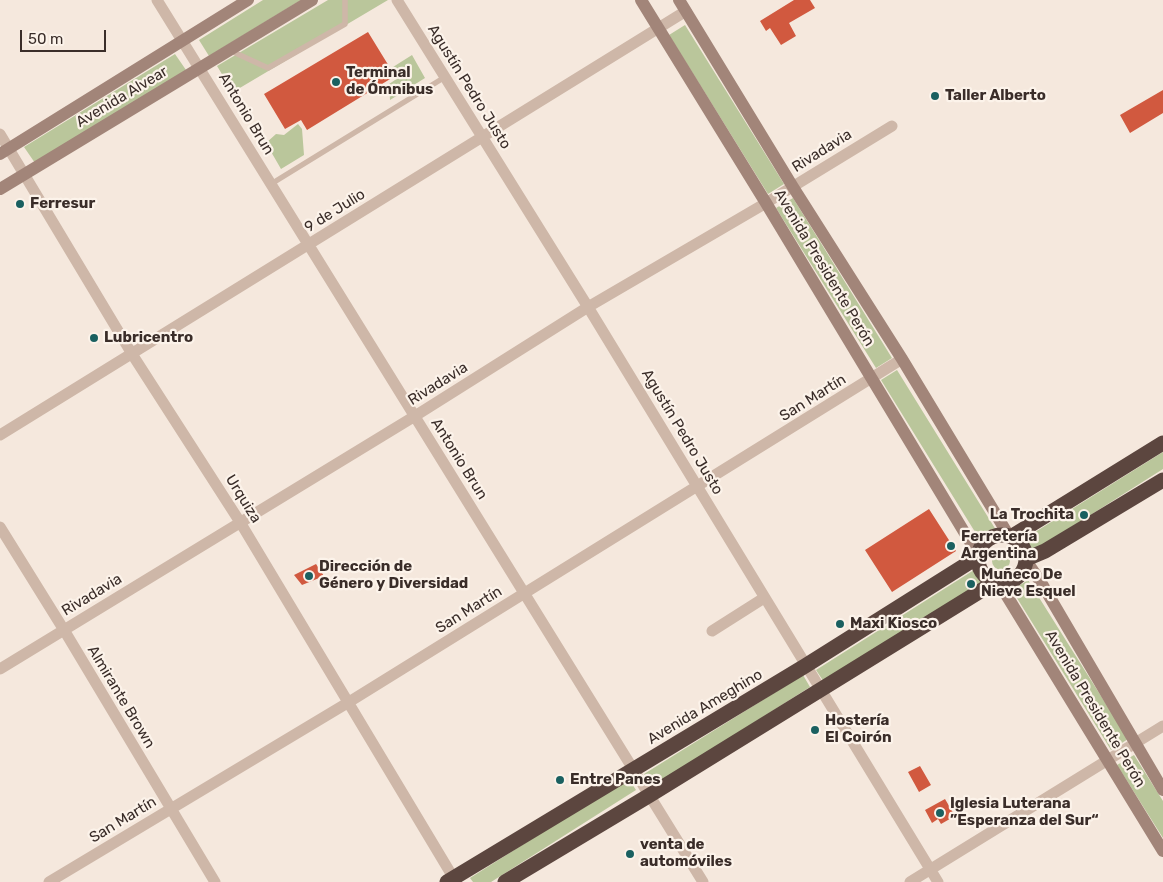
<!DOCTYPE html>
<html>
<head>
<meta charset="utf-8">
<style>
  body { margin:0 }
  #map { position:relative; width:1163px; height:882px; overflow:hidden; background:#f5e8dd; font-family:Rubik,sans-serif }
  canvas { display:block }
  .scale { position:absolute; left:20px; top:30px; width:86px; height:22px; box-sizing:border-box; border:2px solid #3a2d29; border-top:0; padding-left:6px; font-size:15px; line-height:18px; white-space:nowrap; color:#3a2d29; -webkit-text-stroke:4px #fcf3ea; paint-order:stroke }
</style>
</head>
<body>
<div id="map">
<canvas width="1163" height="882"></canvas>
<div class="scale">50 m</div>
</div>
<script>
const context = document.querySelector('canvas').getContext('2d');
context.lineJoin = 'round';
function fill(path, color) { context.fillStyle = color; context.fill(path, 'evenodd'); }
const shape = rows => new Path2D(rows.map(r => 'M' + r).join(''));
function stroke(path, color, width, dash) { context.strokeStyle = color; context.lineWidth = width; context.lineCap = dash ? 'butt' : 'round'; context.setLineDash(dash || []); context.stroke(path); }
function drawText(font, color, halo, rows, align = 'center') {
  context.font = font + ' Rubik,sans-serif'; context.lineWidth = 4.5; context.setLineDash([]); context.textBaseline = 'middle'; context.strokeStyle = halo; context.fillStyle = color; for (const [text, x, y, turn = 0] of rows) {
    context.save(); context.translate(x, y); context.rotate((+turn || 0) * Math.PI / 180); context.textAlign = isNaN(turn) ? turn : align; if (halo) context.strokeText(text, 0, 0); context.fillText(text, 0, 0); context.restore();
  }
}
const green = shape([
  [263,0,301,0,209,56,199,40],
  [328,0,388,0,233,92,217,66],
  [685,25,784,184,768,194,669,35],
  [175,54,186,70,35,163,24,147],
  [412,55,425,78,390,100,389,84,398,78,393,67],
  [298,124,302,129,304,155,281,169,266,143,276,134,284,135],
  [793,198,892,358,876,368,776,208],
  [897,370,996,530,980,540,881,380],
  [1163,452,1163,469,1032,552,1024,539],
  '992 561a9 9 0 1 1 18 0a9 9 0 1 1-18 0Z',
  [974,570,982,582,824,682,816,670],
  [1028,580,1128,739,1111,750,1012,590],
  [803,675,810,687,652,787,644,774],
  [1134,755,1163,801,1163,838,1117,765],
  [628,778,636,790,491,882,473,882,470,878]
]);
const building = shape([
  [794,0,810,0,815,8,789,23,796,36,781,45,770,28,766,31,760,21],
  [368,32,395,76,307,130,301,120,285,129,264,94],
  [1163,90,1163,113,1130,133,1120,115],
  [929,509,956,551,892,592,865,550],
  [316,564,324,576,302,585,294,575],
  [920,766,931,785,919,792,908,772],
  [945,799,955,816,941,824,938,819,932,823,925,810]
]);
const lane = shape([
  [229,50,268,68,345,24,345,0],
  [271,184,445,77]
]);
const street = shape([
  [157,0,703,882],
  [397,0,588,307,938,882],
  [0,134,132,354,240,522,456,882],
  [0,435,686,11],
  [0,527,64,630,215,882],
  [712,631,764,598],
  [0,669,415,416,588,307,766,203,892,126],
  [49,882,349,702,902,359],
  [910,882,1163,726]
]);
const secondary = shape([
  [641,0,766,203,978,555],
  [679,0,793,187,902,359,1009,536],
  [0,154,248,0],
  [0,189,312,0],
  [1027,562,1042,584,1163,790],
  [999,583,1163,851]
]);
const highway = shape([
  '978 559a24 24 0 1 1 48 0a24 24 0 1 1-48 0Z',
  [1011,537,1163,443],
  [1026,559,1045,551,1163,480],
  [447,882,805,666,978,557],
  [505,882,650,795,995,582]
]);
const markers = [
  [336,82,5,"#1a6060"],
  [935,96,5,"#1a6060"],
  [20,204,5,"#1a6060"],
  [94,338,5,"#1a6060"],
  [1084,515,5,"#1a6060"],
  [951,546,5,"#1a6060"],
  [309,576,5,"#1a6060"],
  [971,584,5,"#1a6060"],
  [840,624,5,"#1a6060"],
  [815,730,5,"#1a6060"],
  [560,780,5,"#1a6060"],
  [940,813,5,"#1a6060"],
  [630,854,5,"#1a6060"]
];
const poiNames = [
  ["Terminal",346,73],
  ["de Ómnibus",346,90],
  ["Taller Alberto",945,96],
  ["Ferresur",30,204],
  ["Lubricentro",104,338],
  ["La Trochita",1074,515,"right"],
  ["Ferretería",961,537],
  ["Argentina",961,554],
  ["Dirección de",319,567],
  ["Género y Diversidad",319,584],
  ["Muñeco De",981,575],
  ["Nieve Esquel",981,592],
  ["Maxi Kiosco",850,624],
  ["Hostería",825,721],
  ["El Coirón",825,738],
  ["Entre Panes",570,780],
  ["Iglesia Luterana",950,804],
  ["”Esperanza del Sur“",950,821],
  ["venta de",640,845],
  ["automóviles",640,862]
];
const streetNames = [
  ["Agustín Pedro Justo",469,87,58],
  ["Avenida Alvear",122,97,-31],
  ["Antonio Brun",246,114,59],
  ["Rivadavia",822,151,-32],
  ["9 de Julio",335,211,-32],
  ["Avenida Presidente Perón",824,268,59],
  ["Rivadavia",438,384,-32],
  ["San Martín",813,398,-32],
  ["Agustín Pedro Justo",682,432,59],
  ["Antonio Brun",459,459,58],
  ["Urquiza",243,499,58],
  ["Rivadavia",92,595,-31],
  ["San Martín",469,610,-32],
  ["Almirante Brown",121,697,59],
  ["Avenida Ameghino",705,707,-31],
  ["Avenida Presidente Perón",1095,709,59],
  ["San Martín",123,820,-31]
];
fill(green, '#bac69b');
fill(building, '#d1593f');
stroke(lane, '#ceb7a8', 5.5);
stroke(street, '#ceb7a8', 11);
stroke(secondary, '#a28579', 12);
stroke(highway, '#5c463f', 15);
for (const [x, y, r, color] of markers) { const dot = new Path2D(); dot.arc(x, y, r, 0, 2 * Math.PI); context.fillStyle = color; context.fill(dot); stroke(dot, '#fcf3ea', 2); }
drawText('bold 15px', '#3a2d29', '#fcf3ea', poiNames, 'left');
drawText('15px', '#3a2d29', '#fcf3ea', streetNames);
</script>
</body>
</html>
